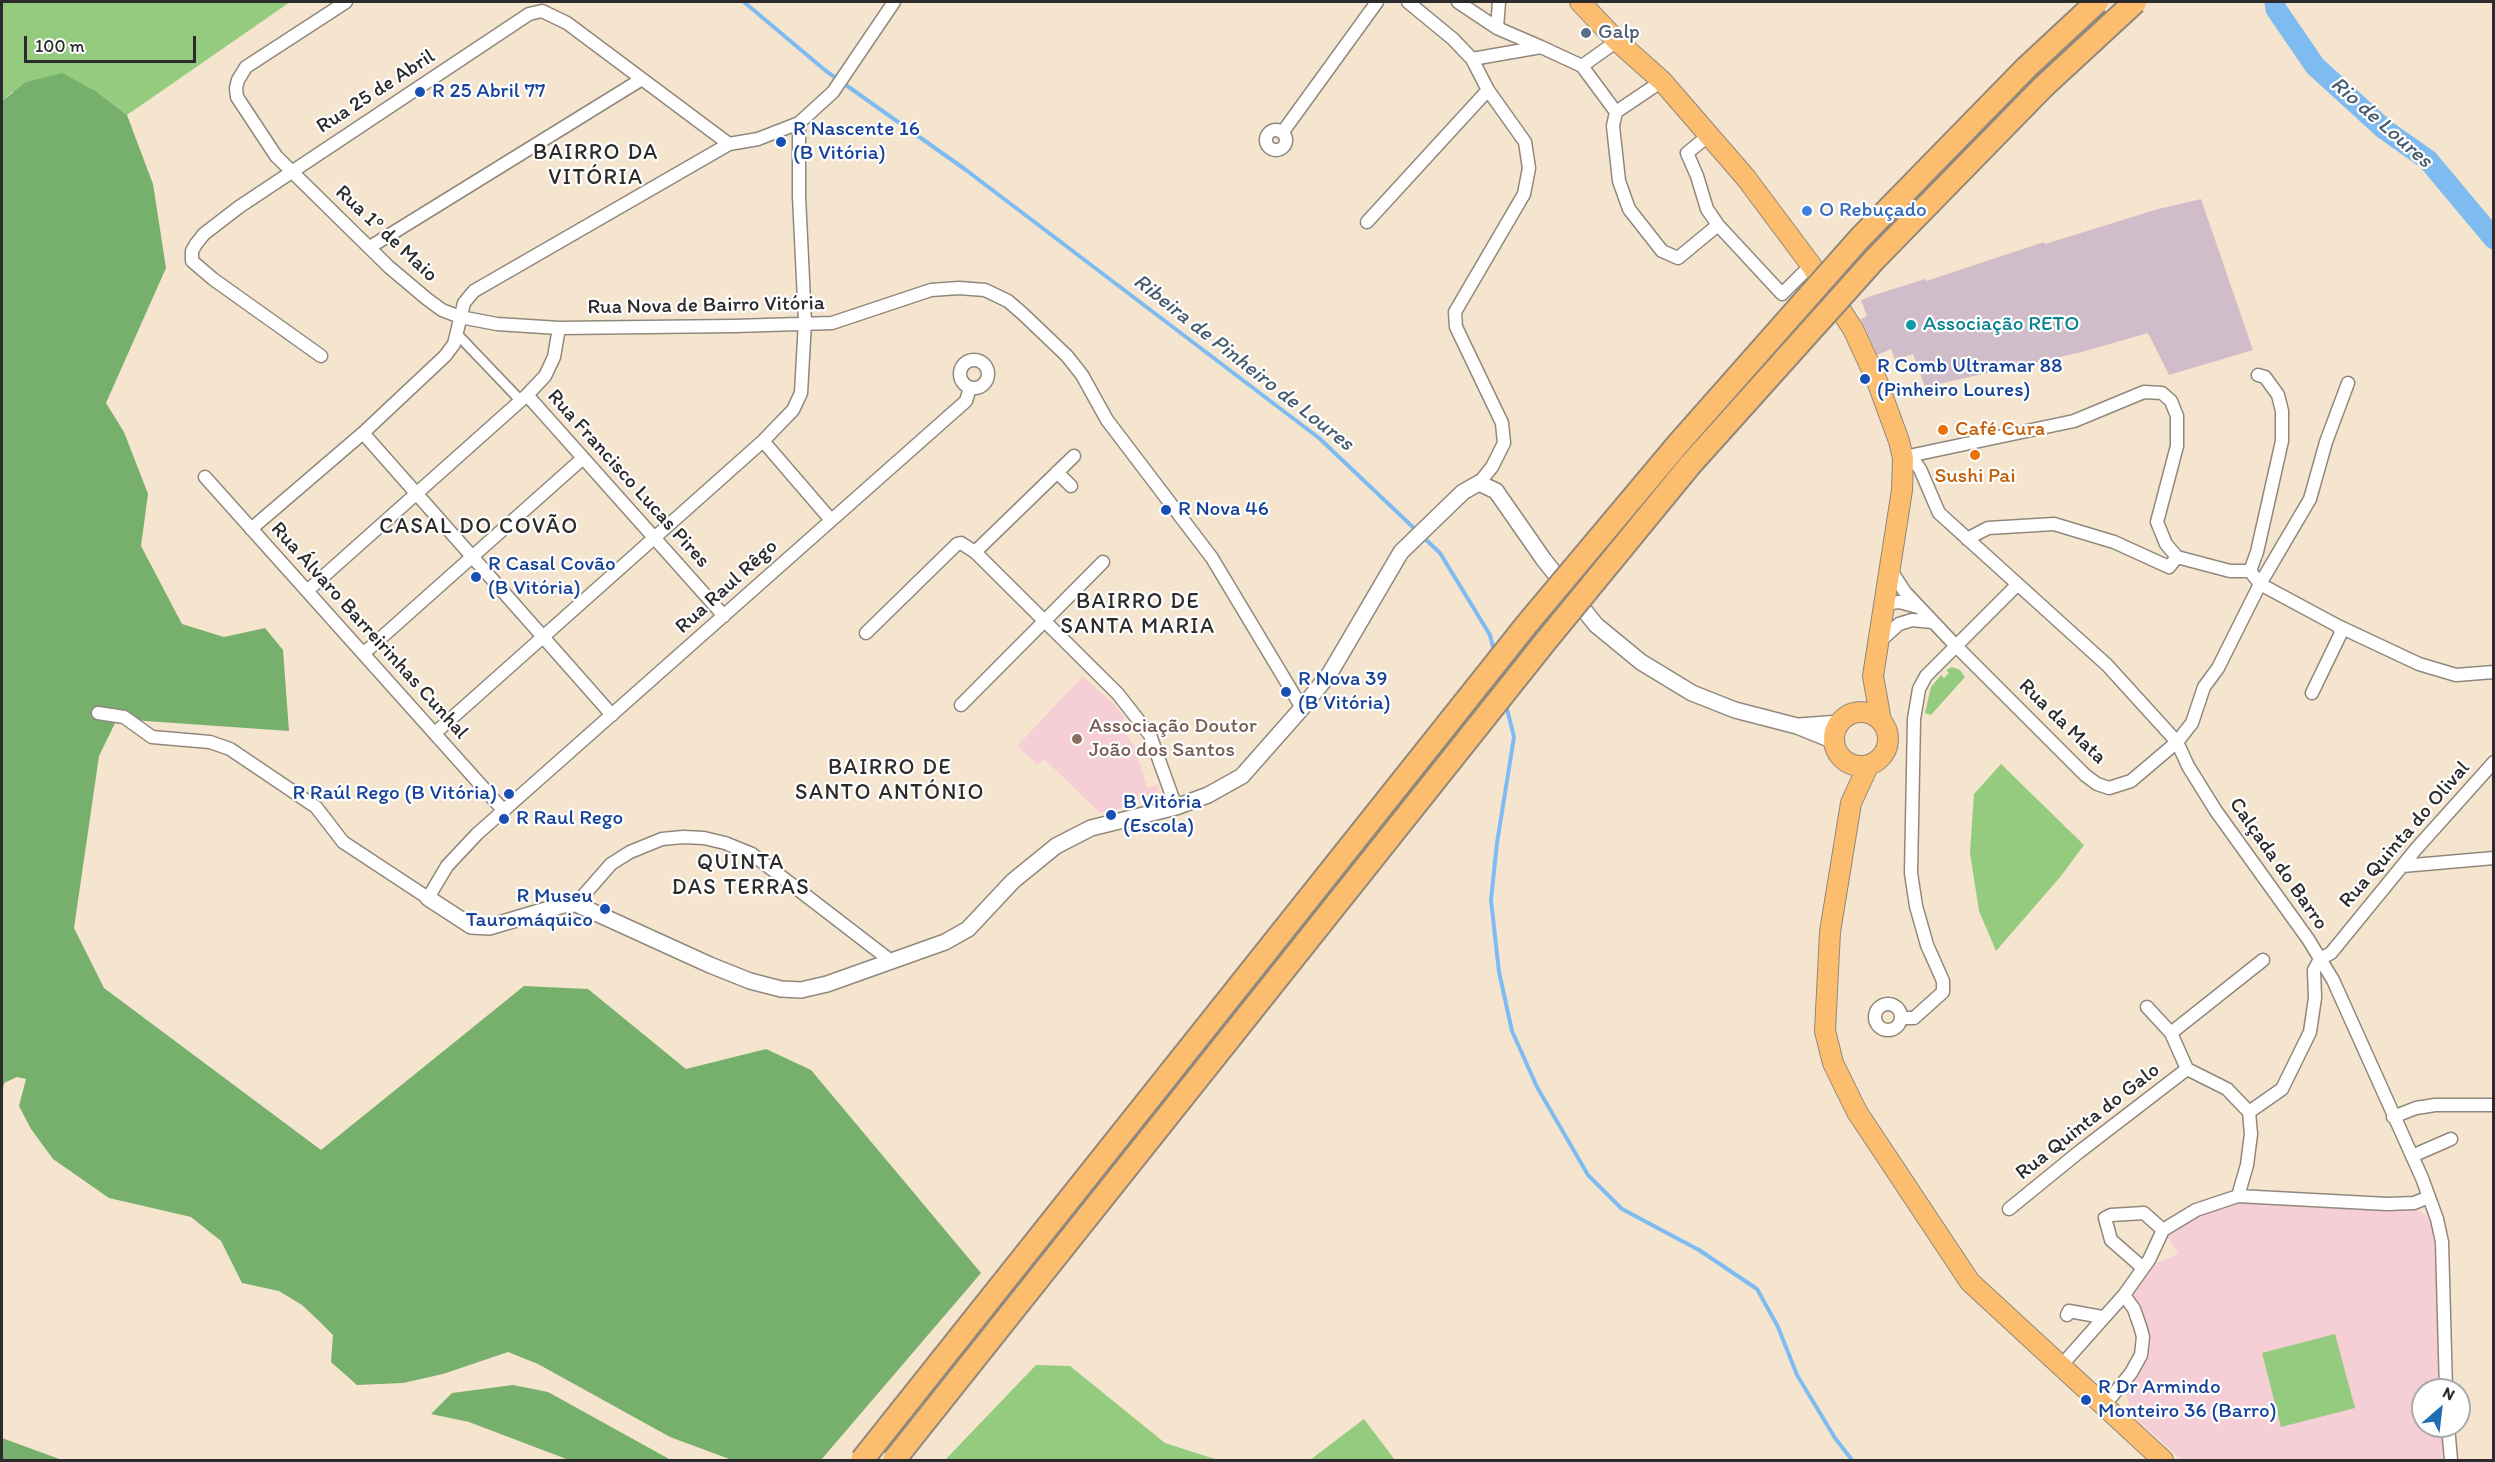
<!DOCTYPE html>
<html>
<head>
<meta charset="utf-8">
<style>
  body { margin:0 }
  #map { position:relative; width:2495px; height:1462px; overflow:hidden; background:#f6e5ce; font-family:Itim,sans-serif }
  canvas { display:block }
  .frame { position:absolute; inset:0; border:3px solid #2b2b2b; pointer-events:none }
  .north { position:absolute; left:2411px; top:1378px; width:60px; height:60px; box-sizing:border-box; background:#fff; border:2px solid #aaa; border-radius:50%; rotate:28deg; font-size:16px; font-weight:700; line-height:24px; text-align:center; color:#2b2b2b }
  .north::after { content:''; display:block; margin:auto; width:21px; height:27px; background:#1f6fb2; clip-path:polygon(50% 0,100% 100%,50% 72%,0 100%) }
  .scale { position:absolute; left:24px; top:36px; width:172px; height:27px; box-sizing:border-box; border:3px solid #2b2b2b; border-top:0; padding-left:8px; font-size:18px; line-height:21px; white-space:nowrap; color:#2b2b2b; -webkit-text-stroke:4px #fff; paint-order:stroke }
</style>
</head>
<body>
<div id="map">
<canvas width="2495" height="1462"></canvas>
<div class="frame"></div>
<div class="north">N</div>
<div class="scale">100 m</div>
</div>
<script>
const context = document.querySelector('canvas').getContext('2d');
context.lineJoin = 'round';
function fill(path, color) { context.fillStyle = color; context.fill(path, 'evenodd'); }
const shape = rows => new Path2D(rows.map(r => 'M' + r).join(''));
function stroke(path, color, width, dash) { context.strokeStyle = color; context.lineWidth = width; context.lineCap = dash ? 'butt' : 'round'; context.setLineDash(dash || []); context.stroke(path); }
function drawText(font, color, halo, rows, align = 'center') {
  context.font = font + ' Itim,sans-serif'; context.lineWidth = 4.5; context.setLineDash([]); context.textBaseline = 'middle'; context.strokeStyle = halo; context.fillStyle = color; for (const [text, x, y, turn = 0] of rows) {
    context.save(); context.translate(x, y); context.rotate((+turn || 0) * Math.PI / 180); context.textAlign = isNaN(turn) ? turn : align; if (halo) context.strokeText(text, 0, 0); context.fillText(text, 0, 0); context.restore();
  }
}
const built = shape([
  [1083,676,1115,705,1125,718,1118,724,1134,745,1147,787,1158,785,1159,798,1155,801,1151,802,1149,796,1128,802,1120,809,1100,813,1044,759,1037,765,1017,746],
  [2247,1201,2274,1205,2414,1208,2429,1217,2435,1233,2441,1390,2423,1390,2423,1426,2444,1426,2449,1460,2182,1460,2133,1416,2125,1391,2145,1357,2130,1293,2147,1267,2179,1254,2167,1236,2205,1213]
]);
const industrial = shape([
  [2201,199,2253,350,2169,375,2148,333,2078,353,1925,387,1913,354,1895,360,1891,349,1877,355,1861,319,1867,316,1861,300,1871,296,1925,279,1926,281,2044,242,2045,244,2158,209]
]);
const green = shape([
  [2,2,290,2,127,115,97,92,12,92,2,101],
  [1952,667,1960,670,1965,677,1931,715,1925,713,1931,687,1941,675,1944,678,1949,673,1946,670],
  [2001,764,2084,845,2061,876,1996,951,1979,911,1970,853,1974,794],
  [2335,1334,2355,1408,2281,1427,2262,1353],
  [1036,1365,1070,1366,1165,1443,1218,1460,945,1460],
  [1364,1419,1395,1460,1310,1460]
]);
const forest = shape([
  [62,73,97,92,127,115,153,184,166,268,106,403,124,432,148,494,141,546,182,624,224,637,265,628,283,650,289,731,117,719,99,756,74,928,104,988,321,1150,524,986,588,989,686,1069,766,1049,811,1070,981,1273,821,1460,732,1460,670,1437,538,1364,508,1352,443,1374,403,1383,357,1385,331,1362,333,1335,319,1321,302,1305,279,1291,242,1283,221,1241,191,1217,109,1198,53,1159,31,1129,19,1106,26,1079,17,1077,4,1083,2,1095,2,101,26,82],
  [513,1385,548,1392,671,1460,569,1460,469,1422,431,1414,452,1393],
  [2,1438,62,1460,2,1460]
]);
const stream = shape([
  [744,2,826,71,966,170,1319,438,1417,531],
  [1422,536,1440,553,1490,635,1494,651],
  [1506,705,1514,737,1497,843,1491,900,1499,972,1512,1031,1537,1087,1588,1175,1622,1209,1699,1250,1757,1289,1778,1327,1797,1375,1835,1438,1852,1460]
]);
const river = shape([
  [2275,2,2276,9,2315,66,2384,129,2428,160,2494,239]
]);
const pedestrian = shape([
  [456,333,521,401]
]);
const minor = shape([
  [346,2,246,67,238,80,236,88,237,97,276,156,389,267,427,299,442,310,460,317,497,324,559,328,734,326,832,323,931,290,959,288,985,290,1008,301,1023,314,1067,356,1082,375,1107,420,1212,558,1302,708],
  [1408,2,1453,39,1472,59,1488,90,1525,142,1529,168,1524,194,1455,312,1456,327,1502,423,1504,443,1492,467,1479,483],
  [1458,2,1497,28,1541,47],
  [1497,28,1499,2],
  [1472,59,1541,47,1582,66,1616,112],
  [1582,66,1617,41],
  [1616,112,1613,126,1619,181,1629,209,1662,251,1678,258,1718,225],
  [1616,112,1662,81],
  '1266 140a10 10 0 1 1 20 0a10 10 0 1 1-20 0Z',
  [1282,133,1377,2],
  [1708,136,1687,153,1697,176,1707,209,1718,225,1782,294,1811,265],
  [1367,222,1488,90],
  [370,247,642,79],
  [321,356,213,279,192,261,192,251,196,244,204,234,239,207,529,14,542,11,567,23,729,144],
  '960 374a14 14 0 1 1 28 0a14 14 0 1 1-28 0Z',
  [2348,383,2326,442,2310,499,2260,584,2338,626,2419,664,2456,675,2494,672],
  [527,395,724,616],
  [363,433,612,715],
  [763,441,831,520],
  [1904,457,2074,421,2144,392,2162,393,2171,401,2177,416,2177,446,2157,522,2166,544,2177,557],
  [1903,458,1915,462,1920,469,1939,513,2107,665,2177,742,2188,766,2216,811,2308,939,2333,980,2422,1178,2437,1219,2442,1242,2446,1390],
  [1057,472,1071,486],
  [205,477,504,811],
  [251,529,363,433,445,356,454,344,464,303,474,291,729,144,758,139,799,123,833,92,894,2],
  [1967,539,1988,528,2054,524,2114,542,2169,567,2177,557,2230,571,2250,571,2257,552,2282,441,2282,411,2278,395,2265,377,2258,375],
  [975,552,1118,694,1150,735,1176,807],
  [1890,569,1905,592,1956,646,2085,775,2097,784,2109,788,2131,781,2177,742,2192,723,2204,687,2218,668,2260,584,2250,571],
  [307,591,527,395,545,376,554,357,559,328],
  [1882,609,1891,603,1899,602,1918,607],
  [866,633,957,544,961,543,975,552,1074,456],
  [1879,642,1899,624,1912,620,1932,622],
  [364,653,582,459],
  [2312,693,2341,633,2338,626],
  [961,705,1103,562],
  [98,713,124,717,152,737,210,742,230,749,316,807,343,842,428,898,447,866,477,834,966,401,970,388],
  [435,733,763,441,793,410,801,393,805,322,799,196,799,123],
  [2402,866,2494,858],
  [576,904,611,864,630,852,662,839,683,837,704,838,725,843,752,854,891,961],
  '1875 1017a13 13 0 1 1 26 0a13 13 0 1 1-26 0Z',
  [2147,1007,2171,1033],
  [1901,1018,1914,1018,1943,992,1943,981,1927,945,1916,906,1911,873,1914,719,1919,689,1926,676,2017,585],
  [2187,1069,2171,1033,2263,960],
  [2393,1117,2416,1108,2435,1105,2494,1105],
  [2412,1156,2451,1139],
  [2238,1196,2247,1165,2251,1134,2249,1112,2282,1089,2310,1032,2315,998,2314,970,2320,959,2331,953,2416,849,2494,762],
  [2009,1209,2079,1152,2187,1069,2227,1089,2249,1112],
  [2143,1268,2111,1240,2105,1218,2111,1215,2144,1213,2163,1230],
  [2067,1315,2069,1311,2102,1317],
  [2060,1367,2124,1295,2149,1260,2163,1230,2196,1210,2238,1196,2387,1204,2414,1203,2429,1197],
  [2103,1407,2131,1373,2141,1355,2143,1337,2140,1326,2134,1309,2124,1295],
  [2448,1426,2451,1460]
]);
const tertiary = shape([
  [1800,726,1839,723],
  [428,898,471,926,489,927,563,905,576,904,710,965,750,981,781,989,801,990,827,984,945,942,968,929,1013,881,1056,846,1091,828,1176,807,1208,795,1242,776,1302,708,1330,673,1401,552,1463,492,1479,483,1496,491,1544,560,1596,625,1641,662,1692,693,1735,710,1797,726,1834,741]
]);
const primary = shape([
  [1580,2,1617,41,1662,81,1746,178,1811,265,1853,329,1877,381,1899,441,1903,458,1902,490,1873,676,1881,721],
  '1834 739a27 27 0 1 1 54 0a27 27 0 1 1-54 0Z',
  [1868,766,1851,803,1830,932,1825,1031,1833,1063,1857,1112,1970,1282,2163,1460]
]);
const motorwayBridge = shape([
  [862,1460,1527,624,1678,444,1860,238,2026,68,2097,2],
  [894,1460,1545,642,1690,465,1874,260,2044,86,2135,2]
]);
const markers = [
  [1586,33,6,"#5c6f8a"],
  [420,92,6,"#1a4fb4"],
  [781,142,6,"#1a4fb4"],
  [1807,211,6,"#3f7fe0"],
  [1911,325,6,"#0f9aa8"],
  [1865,379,6,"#1a4fb4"],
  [1943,430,6,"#e8710a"],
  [1975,455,6,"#e8710a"],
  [1166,510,6,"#1a4fb4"],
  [476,577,6,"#1a4fb4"],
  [1286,692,6,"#1a4fb4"],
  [1077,739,6,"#8d6e63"],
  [509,794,6,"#1a4fb4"],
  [1111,815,6,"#1a4fb4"],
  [504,819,6,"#1a4fb4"],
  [605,909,6,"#1a4fb4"],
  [2086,1400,6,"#1a4fb4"]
];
const serviceNames = [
  ["Galp",1598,33]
];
const streetNames = [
  ["Rua 25 de Abril",376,92,-33],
  ["Rua 1º de Maio",386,234,43],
  ["Rua Nova de Bairro Vitória",706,306,-1],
  ["Rua Francisco Lucas Pires",628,479,48],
  ["Rua Raul Rêgo",727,587,-42],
  ["Rua Álvaro Barreirinhas Cunhal",369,631,48],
  ["Rua da Mata",2062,722,44],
  ["Rua Quinta do Olival",2405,835,-49],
  ["Calçada do Barro",2278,864,55],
  ["Rua Quinta do Galo",2088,1122,-38]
];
const transitNames = [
  ["R 25 Abril 77",432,92],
  ["R Nascente 16",793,130],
  ["(B Vitória)",793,154],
  ["R Comb Ultramar 88",1877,367],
  ["(Pinheiro Loures)",1877,391],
  ["R Nova 46",1178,510],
  ["R Casal Covão",488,565],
  ["(B Vitória)",488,589],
  ["R Nova 39",1298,680],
  ["(B Vitória)",1298,704],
  ["R Raúl Rego (B Vitória)",497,794,"right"],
  ["B Vitória",1123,803],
  ["(Escola)",1123,827],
  ["R Raul Rego",516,819],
  ["R Museu",593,897,"right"],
  ["Tauromáquico",593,921,"right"],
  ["R Dr Armindo",2098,1388],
  ["Monteiro 36 (Barro)",2098,1412]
];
const shopNames = [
  ["O Rebuçado",1819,211]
];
const cultureNames = [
  ["Associação RETO",1923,325]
];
const foodNames = [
  ["Café Cura",1955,430],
  ["Sushi Pai",1975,477,"center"]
];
const educationNames = [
  ["Associação Doutor",1089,727],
  ["João dos Santos",1089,751]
];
const waterNames = [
  ["Rio de Loures",2381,123,41],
  ["Ribeira de Pinheiro de Loures",1243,363,38]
];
const neighbourhoodNames = [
  ["BAIRRO DA",596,153],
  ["VITÓRIA",596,178],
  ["CASAL DO COVÃO",479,527],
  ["BAIRRO DE",1138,602],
  ["SANTA MARIA",1138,627],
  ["BAIRRO DE",890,768],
  ["SANTO ANTÓNIO",890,793],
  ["QUINTA",741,863],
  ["DAS TERRAS",741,888]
];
fill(built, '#f6cfd6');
fill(industrial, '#d1bdc9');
fill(green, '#94cb7e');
fill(forest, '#77af6d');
stroke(stream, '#7ebbf1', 4);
stroke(river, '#7ebbf1', 21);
stroke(pedestrian, '#90887c', 12);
stroke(minor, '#90887c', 15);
stroke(tertiary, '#90887c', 18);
stroke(primary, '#90887c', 22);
stroke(pedestrian, '#fff', 9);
stroke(minor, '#fff', 12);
stroke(tertiary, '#fff', 15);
stroke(primary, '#fcbd6e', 20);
stroke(motorwayBridge, '#90887c', 26, []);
stroke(motorwayBridge, '#fcbd6e', 22);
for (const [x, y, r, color] of markers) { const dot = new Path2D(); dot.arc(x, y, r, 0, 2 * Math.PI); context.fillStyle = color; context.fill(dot); stroke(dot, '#fff', 2); }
drawText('21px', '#4e5e75', '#fff', serviceNames, 'left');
drawText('21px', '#2b2b2b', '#fff', streetNames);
drawText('21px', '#164399', '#fff', transitNames, 'left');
drawText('21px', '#366cbe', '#fff', shopNames, 'left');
drawText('21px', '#0d838f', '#fff', cultureNames, 'left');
drawText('21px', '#c56008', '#fff', foodNames, 'left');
drawText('21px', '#785e54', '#fff', educationNames, 'left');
drawText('italic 22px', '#485d70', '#fff', waterNames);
context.letterSpacing = '1.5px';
drawText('22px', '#2b2b2b', '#fff', neighbourhoodNames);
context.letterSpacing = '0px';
</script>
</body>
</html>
